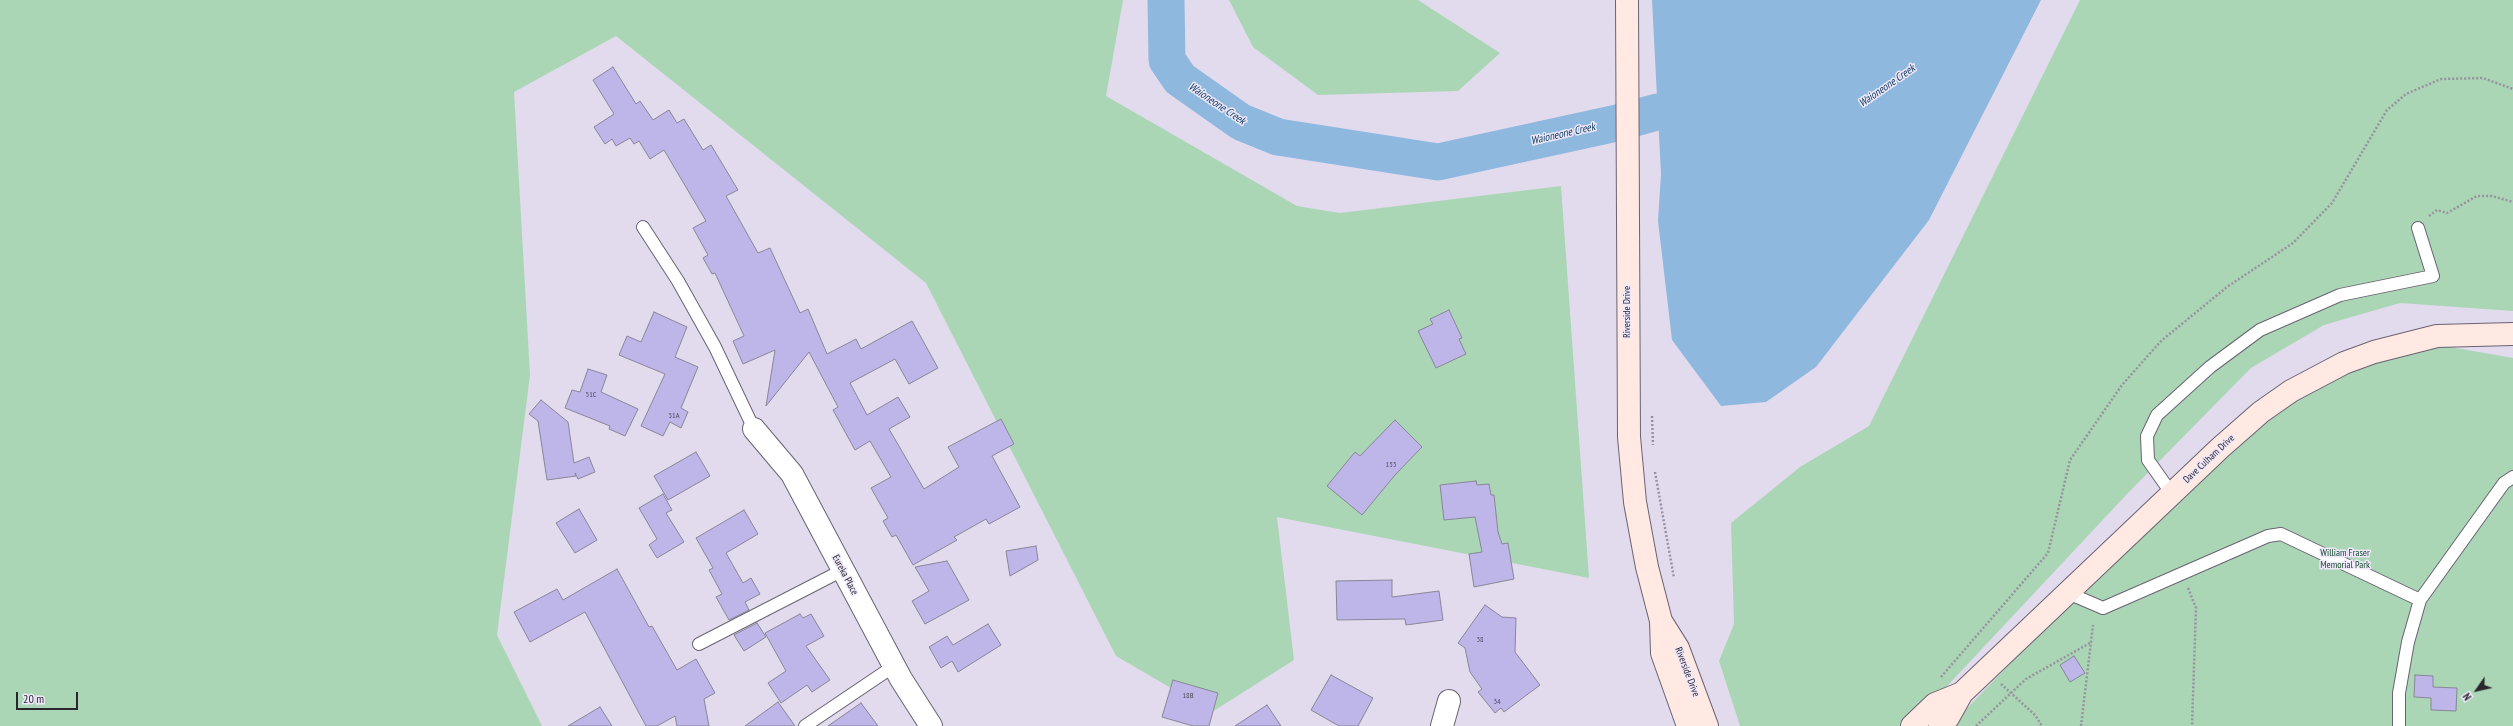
<!DOCTYPE html>
<html>
<head>
<meta charset="utf-8">
<style>
  body { margin:0 }
  #map { position:relative; width:2513px; height:726px; overflow:hidden; background:#e2dbee; font-family:"PT Sans Narrow",sans-serif }
  canvas { display:block }
  .north { position:absolute; left:2457px; top:670px; width:40px; height:40px; -webkit-text-stroke:3px #efe8fb; paint-order:stroke; rotate:236deg; font-size:11px; font-weight:700; line-height:16px; text-align:center; color:#29272d }
  .north::after { content:''; display:block; margin:auto; width:14px; height:18px; background:#29272d; clip-path:polygon(50% 0,100% 100%,50% 72%,0 100%) }
  .scale { position:absolute; left:16px; top:692px; width:62px; height:18px; box-sizing:border-box; border:2px solid #29272d; border-top:0; padding-left:5px; font-size:12px; line-height:14px; white-space:nowrap; color:#29272d; -webkit-text-stroke:3px #efe8fb; paint-order:stroke }
</style>
</head>
<body>
<div id="map">
<canvas width="2513" height="726"></canvas>
<div class="north">N</div>
<div class="scale">20 m</div>
</div>
<script>
const context = document.querySelector('canvas').getContext('2d');
context.lineJoin = 'round';
function fill(path, color) { context.fillStyle = color; context.fill(path, 'evenodd'); }
const shape = rows => new Path2D(rows.map(r => 'M' + r).join(''));
function stroke(path, color, width, dash) { context.strokeStyle = color; context.lineWidth = width; context.lineCap = dash ? 'butt' : 'round'; context.setLineDash(dash || []); context.stroke(path); }
function drawText(font, color, halo, rows, align = 'center') {
  context.font = font + ' "PT Sans Narrow",sans-serif'; context.lineWidth = 3; context.setLineDash([]); context.textBaseline = 'middle'; context.strokeStyle = halo; context.fillStyle = color; for (const [text, x, y, turn = 0] of rows) {
    context.save(); context.translate(x, y); context.rotate((+turn || 0) * Math.PI / 180); context.textAlign = isNaN(turn) ? turn : align; if (halo) context.strokeText(text, 0, 0); context.fillText(text, 0, 0); context.restore();
  }
}
const green = shape([
  [0,0,1123,0,1106,96,1297,206,1340,213,1561,186,1589,578,1277,517,1294,660,1212,712,1116,656,926,283,616,36,514,92,530,375,497,635,542,726,0,726],
  [1229,0,1418,0,1500,53,1458,91,1318,95,1253,47],
  [2080,0,2513,0,2513,311,2400,303,2324,325,2251,368,2128,493,1950,683,1904,726,1740,726,1719,661,1734,624,1731,523,1800,467,1869,426],
  [2450,347,2513,358,2513,726,1950,726,2207,459,2359,352]
]);
const water = shape([
  [1652,0,2041,0,1929,220,1816,367,1766,402,1721,406,1672,340,1658,221,1661,174]
]);
const river = shape([
  [1166,0,1167,60,1180,79,1241,122,1278,137,1438,162,1617,123,1657,112,1708,106]
]);
const building = shape([
  [613,67,636,104,640,101,653,120,669,110,677,123,684,119,703,150,711,145,738,190,726,196,758,253,770,248,800,313,808,309,827,354,856,339,861,349,912,321,938,368,909,384,895,359,850,383,867,415,898,397,910,417,889,429,924,489,959,467,948,447,1001,419,1014,444,992,456,1020,507,989,524,986,519,954,537,957,540,913,565,896,535,892,537,883,521,888,518,871,488,891,477,870,441,855,450,833,410,838,407,809,352,766,406,775,350,743,364,733,341,744,336,715,273,712,274,703,258,708,255,693,228,706,221,664,150,650,159,639,141,634,144,630,138,616,146,612,139,605,144,594,127,614,114,593,80,613,67],
  [1449,310,1462,338,1459,339,1466,354,1436,368,1418,331,1433,324,1430,319,1449,310],
  [654,312,687,327,675,357,698,367,681,408,688,412,681,428,670,422,663,436,641,426,665,374,619,355,627,336,641,342,654,312],
  [588,369,607,375,601,392,638,409,625,436,609,429,610,426,565,408,572,390,580,392,588,369],
  [541,400,568,422,574,463,589,457,595,472,578,479,575,473,576,476,547,480,538,421,529,414,541,400],
  [1395,420,1422,447,1395,475,1362,515,1327,486,1355,452,1360,456,1395,420],
  [696,452,710,476,668,500,654,476,696,452],
  [1476,481,1477,485,1489,484,1491,495,1494,495,1498,532,1502,544,1508,543,1514,579,1474,587,1469,554,1482,552,1475,517,1444,520,1440,485,1476,481],
  [663,494,672,510,666,513,684,542,657,558,649,545,657,539,639,508,663,494],
  [579,509,597,540,575,553,556,523,579,509],
  [744,510,758,534,726,553,743,583,751,578,760,594,745,602,749,610,729,620,716,597,722,594,709,570,713,568,696,538,744,510],
  [1036,546,1038,560,1010,576,1006,551,1036,546],
  [947,561,969,600,925,624,912,601,929,591,915,567,947,561],
  [617,569,649,627,652,626,677,670,696,659,715,693,704,699,709,726,677,726,675,716,657,726,646,726,585,612,530,642,514,612,557,589,563,600,617,569],
  [1392,580,1392,597,1439,591,1443,620,1406,625,1405,619,1337,620,1336,581,1392,580],
  [1485,605,1502,617,1516,618,1515,652,1540,685,1504,712,1501,708,1495,713,1478,692,1482,689,1470,672,1465,648,1458,643,1485,605],
  [800,614,803,618,811,614,824,636,806,646,830,680,812,692,807,685,781,703,768,683,786,671,765,633,800,614],
  [757,623,766,637,744,651,734,635,757,623],
  [988,624,1001,645,958,672,952,661,941,668,929,647,947,636,953,645,988,624],
  [2074,656,2085,673,2070,682,2060,665,2074,656],
  [1331,675,1373,698,1358,726,1339,726,1311,710,1331,675],
  [2415,675,2433,676,2433,687,2457,688,2456,711,2431,710,2431,698,2414,697,2415,675],
  [1173,680,1218,693,1209,726,1193,726,1162,717,1173,680],
  [778,702,795,726,745,726,778,702],
  [861,703,878,726,828,726,861,703],
  [1267,705,1281,726,1235,726,1267,705],
  [600,707,612,726,568,726,600,707]
]);
const path = shape([
  [2429,216,2437,210,2447,213,2477,196,2492,196,2513,202],
  [1652,416,1653,445],
  [1655,472,1674,578],
  [2188,588,2196,608,2192,726],
  [1941,677,2048,553,2070,460,2122,385,2161,341,2227,287,2293,243,2332,203,2387,110,2406,94,2441,79,2483,78,2513,89],
  [2001,684,2035,715,2042,726],
  [1976,726,2026,679,2090,643],
  [2081,726,2093,625]
]);
const lane = shape([
  [643,227,678,281,715,347,754,429],
  [2172,494,2148,460,2147,436,2157,415,2210,367,2260,330,2340,295,2433,276,2418,228],
  [2068,593,2103,608,2268,536,2281,534,2420,600],
  [699,644,843,570],
  [805,726,894,666],
  [2399,726,2399,693,2408,642,2420,600,2504,483,2513,477]
]);
const street = shape([
  [754,429,792,474,901,679,931,726],
  [1442,726,1449,701]
]);
const secondary = shape([
  [1627,0,1629,437,1635,502,1647,567,1661,621,1662,653,1688,726],
  [1661,621,1678,648,1707,726],
  [1912,726,1935,704,1962,693],
  [1940,726,1948,718,1962,693,2220,448,2261,412,2291,391,2344,363,2374,352,2437,336,2513,334]
]);
const numberNames = [
  ["51C",591,395],
  ["51A",674,416],
  ["153",1391,465],
  ["38",1480,640],
  ["18B",1188,696],
  ["34",1497,702]
];
const streetNames = [
  ["Riverside Drive",1627,312,-90],
  ["Dave Culham Drive",2209,459,-43],
  ["Eureka Place",845,575,62],
  ["Riverside Drive",1687,672,69]
];
const parkNames = [
  ["William Fraser",2345,553],
  ["Memorial Park",2345,565]
];
const waterNames = [
  ["Waioneone Creek",1887,86,-35],
  ["Waioneone Creek",1217,104,34],
  ["Waioneone Creek",1563,134,-13]
];
fill(green, '#abd6b5');
fill(water, '#8fb8df');
stroke(river, '#8fb8df', 37);
fill(building, '#beb5e8');
stroke(building, '#898698', 1);
stroke(lane, '#696373', 14);
stroke(street, '#696373', 24);
stroke(secondary, '#696373', 24);
stroke(path, '#9792a0', 2.5, [2, 2]);
stroke(lane, '#fff', 12);
stroke(street, '#fff', 22);
stroke(secondary, '#ffe9e2', 22);
drawText('8px', '#4e4a5c', null, numberNames);
drawText('10px', '#29272d', '#efe8fb', streetNames);
drawText('10px', '#154b29', '#efe8fb', parkNames);
drawText('italic 11px', '#07385c', '#efe8fb', waterNames);
</script>
</body>
</html>
